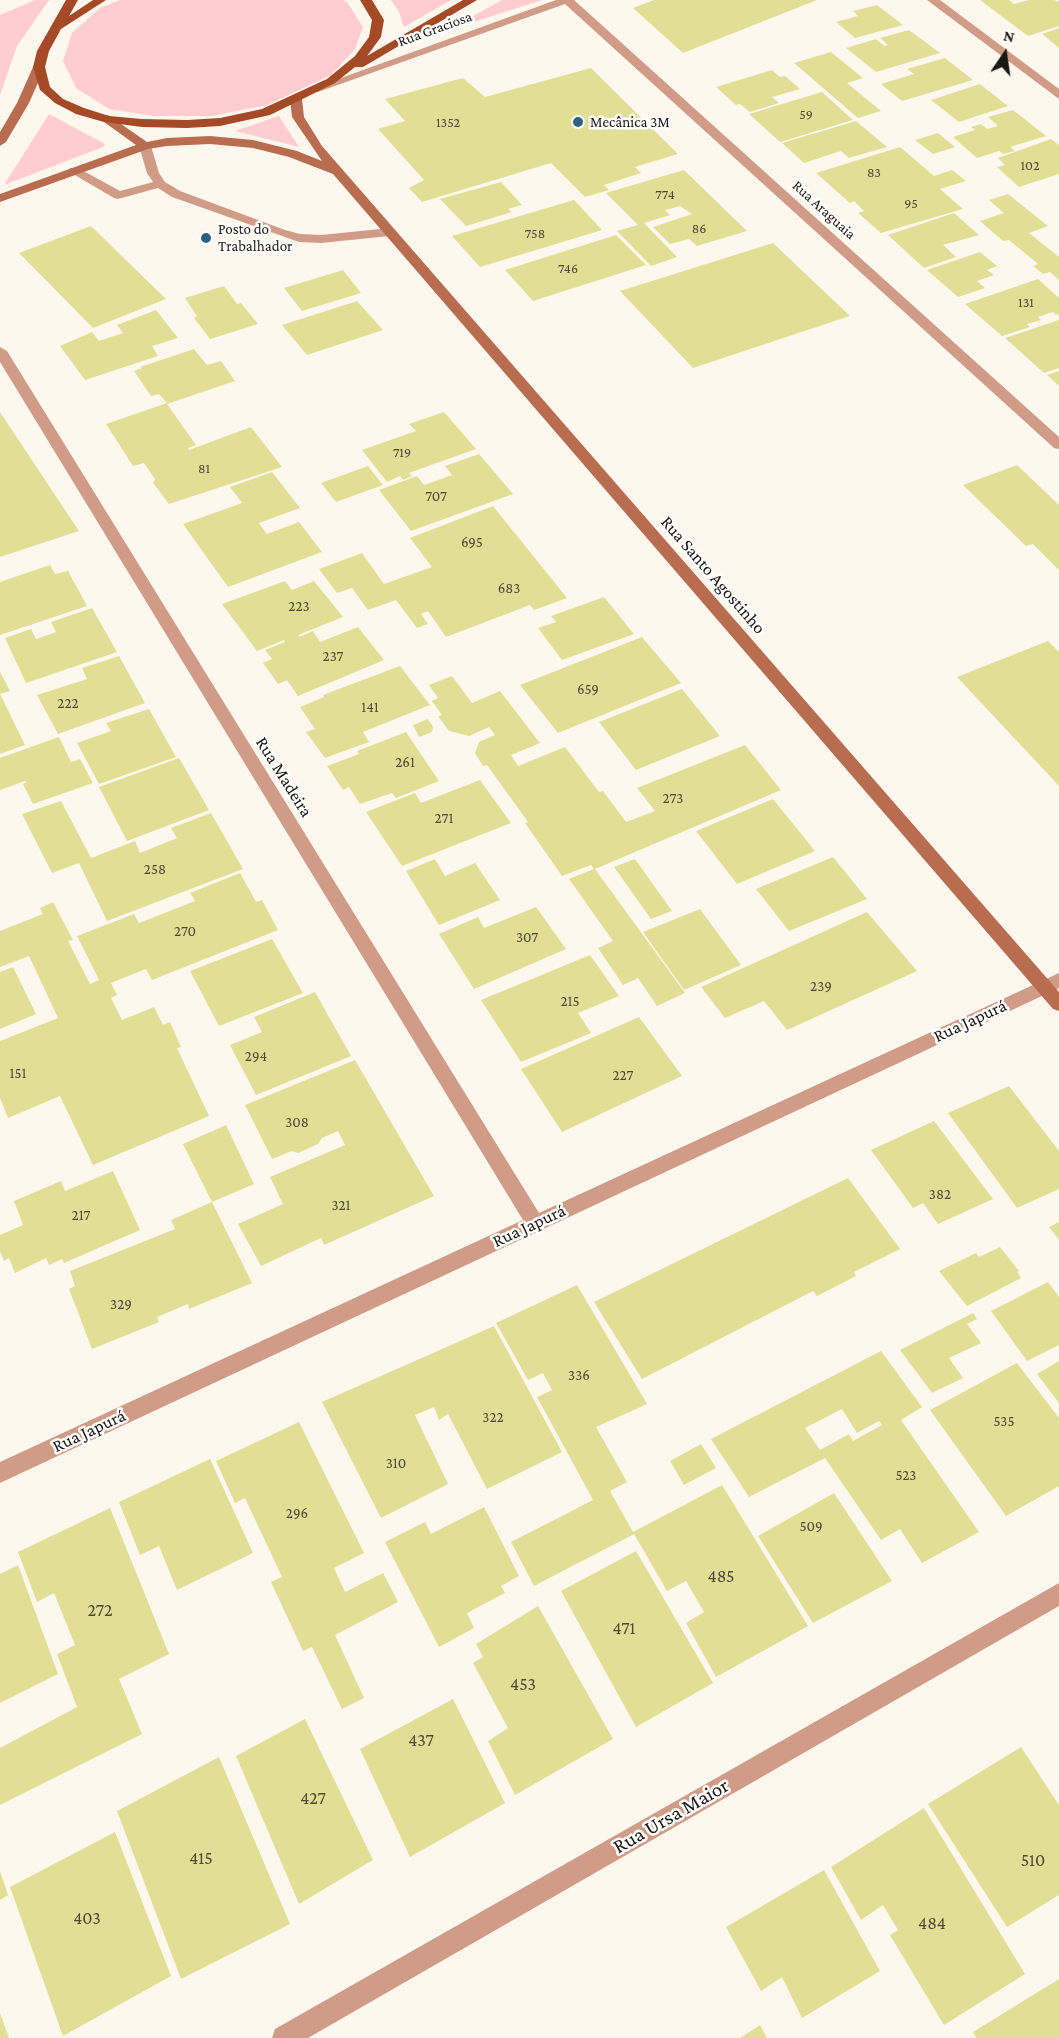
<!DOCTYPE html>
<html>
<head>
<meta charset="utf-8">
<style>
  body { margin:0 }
  #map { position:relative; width:1059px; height:2038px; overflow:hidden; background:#fef7ee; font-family:"Crimson Pro",serif }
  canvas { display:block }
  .north { position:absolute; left:975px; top:24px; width:60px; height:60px; -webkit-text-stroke:4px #fff; paint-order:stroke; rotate:13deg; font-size:16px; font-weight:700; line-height:24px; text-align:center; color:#1a1815 }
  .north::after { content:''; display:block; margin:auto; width:21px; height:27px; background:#1a1815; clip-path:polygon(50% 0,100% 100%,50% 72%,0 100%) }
</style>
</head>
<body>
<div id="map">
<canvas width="1059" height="2038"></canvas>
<div class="north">N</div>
</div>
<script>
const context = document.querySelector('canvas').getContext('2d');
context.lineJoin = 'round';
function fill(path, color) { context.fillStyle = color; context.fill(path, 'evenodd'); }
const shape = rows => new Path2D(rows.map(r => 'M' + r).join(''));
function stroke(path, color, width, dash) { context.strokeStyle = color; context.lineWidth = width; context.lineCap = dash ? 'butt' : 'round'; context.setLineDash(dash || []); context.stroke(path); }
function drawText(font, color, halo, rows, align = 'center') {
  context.font = font + ' "Crimson Pro",serif'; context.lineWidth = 5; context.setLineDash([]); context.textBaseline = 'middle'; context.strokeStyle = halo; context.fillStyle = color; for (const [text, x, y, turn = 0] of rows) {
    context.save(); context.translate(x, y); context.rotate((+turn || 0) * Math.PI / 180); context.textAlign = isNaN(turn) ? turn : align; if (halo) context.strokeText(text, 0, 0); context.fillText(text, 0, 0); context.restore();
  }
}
const green = shape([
  [35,0,49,0,17,46,0,95,0,15],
  [120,0,343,0,347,2,363,27,355,49,331,75,267,105,212,116,154,116,109,109,76,88,63,61,72,33,100,8],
  [391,0,451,0,404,27,399,12],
  [503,0,542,0,446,31,502,0],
  [49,114,105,144,103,147,4,185],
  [279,116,299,147,235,131]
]);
const building = shape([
  [654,0,817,0,683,53,633,8],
  [980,0,1009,0,1014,4,1029,0,1054,0,1059,2,1059,26,1028,36],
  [877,5,903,25,855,38,836,22,858,16,853,11],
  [1059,28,1059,48,1042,34],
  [909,30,940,53,876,72,846,48,876,39,884,46,888,45,880,38],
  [831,52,863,78,847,83,881,111,858,118,794,63],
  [945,58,973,80,902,101,881,84,914,74,907,69],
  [591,68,678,154,635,167,641,173,604,185,609,190,585,197,551,163,422,202,409,188,424,180,378,129,405,121,385,99,463,78,485,97],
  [772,70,780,77,785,76,800,89,772,97,779,103,750,112,740,104,736,105,716,87],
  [980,84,1008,106,959,122,931,100],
  [822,92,853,120,780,142,749,114],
  [1013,110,1046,136,1010,147,1015,151,1003,154,999,151,977,158,953,137,975,130,971,127,981,124,987,129,998,126,988,117],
  [856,121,887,147,849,158,841,151,804,163,782,143],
  [938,133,955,147,933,154,915,140],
  [1051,139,1059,145,1059,174,1019,187,997,167,1005,165,998,158],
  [900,147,934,176,952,170,966,181,940,189,963,209,881,233,858,213,864,211,854,201,850,203,816,173],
  [684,170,747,231,697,246,689,239,670,244,653,227,692,214,680,206,665,210,670,215,644,223,677,257,651,266,617,231,638,225,606,193],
  [501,182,522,205,508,209,512,212,466,226,440,199],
  [1008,194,1048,226,1029,233,1059,257,1059,280,1050,272,1043,274,1033,266,1038,264,1009,240,1003,241,980,221,1004,213,989,200],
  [574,200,602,230,480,267,452,236],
  [954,213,979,235,943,245,956,257,924,268,888,235],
  [91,226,166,299,93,328,19,253],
  [616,235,646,265,533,301,505,270],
  [773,243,850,316,693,368,620,291],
  [980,252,997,266,987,270,994,275,977,281,985,288,958,297,927,270],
  [343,270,361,293,302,311,284,288],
  [1038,279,1059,298,1059,314,1056,315,1053,312,1038,317,1041,320,1027,324,1030,327,1002,336,965,304],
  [224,286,237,304,241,303,258,324,210,339,194,318,197,316,185,298],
  [357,301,383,330,307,355,282,325],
  [156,310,178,338,152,346,158,356,85,380,60,346,92,332,99,341,123,333,117,325],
  [1059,320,1059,368,1044,373,1005,338],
  [194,349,207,365,221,361,235,381,167,404,196,445,188,448,189,450,251,427,282,467,169,504,153,483,155,479,144,463,133,466,106,424,167,403,159,394,151,396,134,371,142,368,140,367],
  [1059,371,1059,386,1047,375],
  [0,412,79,531,0,557],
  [444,412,476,449,409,473,412,476,403,480,400,476,387,482,362,450,416,431,409,424],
  [479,454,513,494,411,531,379,490,417,476,424,485,452,475,445,466],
  [1017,465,1059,505,1059,570,1033,544,1026,546,963,485],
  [368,466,383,485,336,502,321,483],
  [272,472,300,508,259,523,267,534,299,522,322,552,228,587,183,524,242,503,230,487],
  [493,506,567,598,534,610,530,605,446,637,428,611,421,614,428,624,417,628,396,600,368,610,352,588,337,593,319,569,362,553,384,584,432,567,410,538],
  [50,565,55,574,68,571,87,606,0,635,0,582],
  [285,581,292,590,314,581,343,617,298,635,299,637,313,631,320,642,358,627,384,660,298,696,287,680,278,684,263,663,272,659,265,650,285,642,284,640,257,651,222,604],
  [604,597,634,634,562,660,538,628,556,622,551,616],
  [92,608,117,652,26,683,5,638,31,629,36,639,56,632,51,622],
  [642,637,681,683,558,733,520,685],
  [1048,641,1059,652,1059,786,957,677],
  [119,656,145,703,58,734,37,695,87,679,82,668],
  [400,666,430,705,363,732,369,742,325,758,306,732,315,729,300,707,324,697,323,695],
  [0,672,10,691,0,694,25,745,0,754],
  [452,676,472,703,500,691,540,743,511,755,518,766,565,747,599,792,603,791,626,822,655,811,637,788,745,745,781,790,595,869,685,993,657,1006,638,978,623,985,598,948,613,941,569,879,594,869,591,865,562,876,525,823,528,822,487,765,483,766,475,753,479,742,495,735,489,727,469,736,449,731,438,716,442,715,432,701,438,698,429,685],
  [682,689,720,736,636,770,599,722],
  [149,709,176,757,99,784,77,743,111,731,106,723],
  [428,719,433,727,432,732,419,737,413,725],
  [406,732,439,781,396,798,392,793,360,804,349,787,343,790,327,766,359,754,357,751],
  [59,737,71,762,80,759,93,783,33,804,23,784,27,782,25,781,0,790,0,758],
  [179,758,209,810,127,841,99,787],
  [480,780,511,823,402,866,366,812,415,793,421,803],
  [773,799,815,851,737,884,696,831],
  [61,801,91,858,135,841,140,853,177,838,171,828,211,813,243,869,107,921,79,863,52,873,22,814],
  [833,857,867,899,789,931,756,889],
  [435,859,445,876,475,863,500,900,439,925,406,871],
  [635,859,672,911,651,919,614,867],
  [240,873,256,902,262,900,278,930,152,980,146,969,111,983,117,995,111,998,122,1020,154,1007,163,1025,170,1022,181,1047,177,1048,209,1116,93,1165,60,1096,8,1118,0,1098,0,1041,58,1018,29,956,0,967,0,931,43,914,40,908,53,902,73,940,68,941,90,984,99,980,77,936,134,914,139,923,195,901,190,893],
  [536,907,566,949,474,989,439,934,478,917,484,928],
  [700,909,741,965,684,990,643,932],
  [867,912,917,971,787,1030,764,1001,725,1018,701,987],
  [272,939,303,993,219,1026,190,971],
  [590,955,619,996,578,1013,591,1033,521,1062,481,1000],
  [13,967,36,1014,0,1029,0,972],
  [315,992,351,1056,256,1095,230,1045,262,1032,254,1017],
  [639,1017,682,1076,562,1132,521,1069],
  [355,1060,434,1196,324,1245,321,1238,261,1266,238,1224,283,1204,270,1177,345,1145,338,1131,322,1138,318,1144,298,1153,292,1151,272,1159,245,1105],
  [1009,1086,1059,1151,1059,1189,1017,1208,948,1113],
  [934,1121,993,1199,938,1224,923,1203,913,1208,871,1150],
  [226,1125,254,1184,212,1202,183,1144],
  [113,1171,140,1230,64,1263,62,1259,49,1265,46,1258,15,1273,9,1258,4,1261,0,1251,0,1235,23,1225,14,1201,61,1181,65,1191],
  [848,1178,900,1249,854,1272,856,1276,817,1296,813,1291,642,1379,594,1302],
  [212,1202,252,1283,189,1309,188,1304,157,1317,159,1322,92,1349,69,1289,75,1286,70,1271,175,1229,171,1220],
  [1059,1222,1059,1240,1049,1227],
  [1000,1247,1019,1271,1017,1272,1021,1278,967,1306,939,1271,976,1253,979,1257],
  [1048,1282,1059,1297,1059,1345,1027,1361,991,1311],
  [577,1285,647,1404,596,1427,627,1482,610,1491,633,1532,722,1485,808,1626,716,1677,686,1623,704,1612,686,1581,667,1591,634,1534,534,1586,511,1542,593,1500,537,1397,552,1390,543,1373,528,1380,496,1323],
  [973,1313,977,1319,967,1324,981,1343,949,1358,963,1378,932,1393,900,1350],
  [494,1326,562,1452,487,1489,448,1414,439,1420,434,1407,415,1415,448,1484,381,1518,322,1402],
  [881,1351,922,1407,901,1420,979,1532,922,1563,900,1529,881,1540,825,1458,749,1497,711,1439],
  [842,1409,857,1433,879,1421,882,1425,853,1441,849,1434,820,1450,805,1428],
  [1059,1361,1059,1403,1037,1374],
  [1017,1363,1059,1418,1059,1486,1006,1516,930,1410],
  [299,1422,364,1553,334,1568,345,1592,383,1573,398,1602,335,1635,364,1698,342,1709,312,1647,303,1651,271,1582,282,1577,245,1498,235,1503,216,1461],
  [701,1444,716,1468,684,1485,670,1461],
  [210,1459,253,1553,177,1590,159,1546,140,1555,119,1502],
  [834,1493,892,1581,813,1623,758,1536],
  [484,1507,519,1576,501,1586,505,1593,467,1613,474,1628,439,1647,385,1542,425,1522,431,1534],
  [110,1508,169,1654,119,1679,142,1734,0,1805,0,1748,77,1707,57,1654,75,1645,54,1593,37,1602,18,1552],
  [636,1551,713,1683,636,1727,561,1591],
  [18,1565,58,1674,0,1703,0,1574],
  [538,1606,613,1739,515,1795,488,1741,508,1728,473,1663,483,1657,476,1644],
  [453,1699,505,1803,410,1857,360,1749],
  [305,1719,373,1860,299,1904,236,1756],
  [1021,1747,1059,1805,1059,1895,1007,1927,928,1804],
  [219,1757,290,1924,181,1979,117,1811],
  [924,1808,1025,1974,944,2025,890,1935,898,1930,883,1905,861,1920,831,1867],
  [115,1832,171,1976,63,2036,10,1887],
  [824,1870,880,1971,802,2018,782,1977,761,1991,726,1927],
  [0,1871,8,1895,0,1900],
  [1059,1979,1059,2038,976,2038,973,2032],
  [0,2013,9,2038,0,2038],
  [760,2025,767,2038,740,2038]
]);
const service = shape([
  [145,142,151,146,159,173,165,182,180,191,285,230,300,234,321,235,390,228,396,232,390,236,321,243,299,242,172,197,158,188,118,199,114,198,68,171,70,168,78,168,120,191,153,182,147,173,139,146,145,142]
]);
const minor = shape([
  [556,0,574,0,1059,437,1059,449,1054,448,565,4,318,92,310,92,308,90,556,0],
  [927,0,940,0,1059,89,1059,99,927,0],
  [0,347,7,351,539,1213,1059,973,1059,988,0,1483,0,1462,523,1220,0,362,0,347],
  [1059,1583,1059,1606,308,2038,272,2038,275,2029,1059,1583]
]);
const secondary = shape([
  [39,64,45,67,29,103,6,142,0,146,0,132,17,103,33,67,39,64],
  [296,95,302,99,304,117,322,146,1059,992,1059,1011,1053,1009,333,174,289,157,253,148,210,144,167,146,148,149,0,202,0,194,136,145,104,122,104,116,108,115,147,142,167,138,210,136,253,140,297,151,322,161,292,117,290,99,296,95]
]);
const primary = shape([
  [66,0,78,0,69,16,93,0,106,0,61,29,49,51,45,67,50,87,63,99,84,108,109,116,142,119,187,120,220,118,262,109,327,79,355,56,369,37,372,20,360,0,372,0,384,20,381,37,367,56,463,0,477,0,363,67,355,67,335,83,270,115,220,126,187,128,142,127,104,122,76,114,55,103,40,90,33,67,37,51,66,0]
]);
const markers = [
  [578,122,6,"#2d637e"],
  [206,238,6,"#2d637e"]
];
const farNumbernames = [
  ["59",806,115],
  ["1352",448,123],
  ["102",1030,166],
  ["83",874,173],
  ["774",665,195],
  ["95",911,204],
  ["86",699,229],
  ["758",535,234],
  ["746",568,269],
  ["131",1026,303],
  ["719",402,453],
  ["81",204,469]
];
const farStreetnames = [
  ["Rua Graciosa",435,29,-20],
  ["Rua Araguaia",824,210,42]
];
const farPoinames = [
  ["Mecânica 3M",590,122],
  ["Posto do",218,229],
  ["Trabalhador",218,246]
];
const numberNames = [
  ["707",436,496],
  ["695",472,542],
  ["683",509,588],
  ["223",299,606],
  ["237",333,656],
  ["659",588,689],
  ["222",68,703],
  ["141",370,707],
  ["261",405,762],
  ["273",673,798],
  ["271",444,818],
  ["258",155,869],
  ["270",185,931],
  ["307",527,937],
  ["239",821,986],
  ["215",570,1001],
  ["294",256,1056],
  ["151",18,1073],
  ["227",623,1075],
  ["308",297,1122],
  ["382",940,1194],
  ["321",341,1205],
  ["217",81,1215],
  ["329",121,1304],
  ["336",579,1375],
  ["322",493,1417],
  ["535",1004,1421],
  ["310",396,1463],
  ["523",906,1475],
  ["296",297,1513],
  ["509",811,1526]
];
const streetNames = [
  ["Rua Santo Agostinho",713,575,49],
  ["Rua Madeira",284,777,58],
  ["Rua Japurá",970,1021,-25],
  ["Rua Japurá",529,1226,-25],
  ["Rua Japurá",89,1431,-25]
];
const nearNumbernames = [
  ["485",721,1576],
  ["272",100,1610],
  ["471",624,1628],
  ["453",523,1684],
  ["437",421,1740],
  ["427",313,1798],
  ["415",201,1858],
  ["510",1033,1860],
  ["403",87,1918],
  ["484",932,1923]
];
const nearStreetnames = [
  ["Rua Ursa Maior",671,1816,-30]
];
fill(green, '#ffccd2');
fill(building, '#e2de96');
fill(service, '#d09c88');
fill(minor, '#d09c88');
fill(secondary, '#b86d51');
fill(primary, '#a44a26');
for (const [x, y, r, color] of markers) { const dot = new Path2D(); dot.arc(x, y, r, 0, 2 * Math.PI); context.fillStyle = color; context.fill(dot); stroke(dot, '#fff', 2); }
drawText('14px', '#4c4a35', null, farNumbernames);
drawText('15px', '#1a1815', '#fff', farStreetnames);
drawText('15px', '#1a1815', '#fff', farPoinames, 'left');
drawText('15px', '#4c4a35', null, numberNames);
drawText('18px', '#1a1815', '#fff', streetNames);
drawText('18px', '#4c4a35', null, nearNumbernames);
drawText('21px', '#1a1815', '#fff', nearStreetnames);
</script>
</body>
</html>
